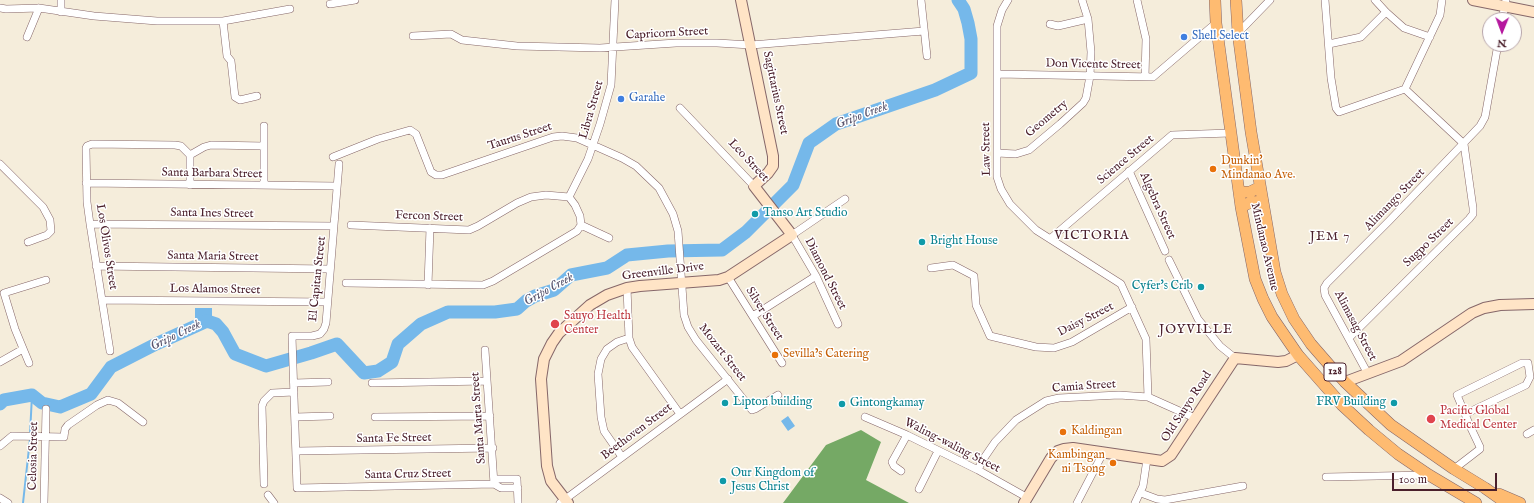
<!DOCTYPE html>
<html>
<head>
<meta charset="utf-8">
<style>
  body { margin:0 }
  #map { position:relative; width:1534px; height:503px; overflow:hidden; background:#f5eddb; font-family:"IM FELL English",serif }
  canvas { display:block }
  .north { position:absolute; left:1482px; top:12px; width:40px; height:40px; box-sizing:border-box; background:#fff; border:1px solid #b7a5aa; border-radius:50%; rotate:181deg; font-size:11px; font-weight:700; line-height:16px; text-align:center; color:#4a1f2b }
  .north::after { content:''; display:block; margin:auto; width:14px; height:18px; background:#b5179e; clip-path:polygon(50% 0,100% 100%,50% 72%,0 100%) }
  .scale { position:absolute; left:1392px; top:473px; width:105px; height:18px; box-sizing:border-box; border:2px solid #4a1f2b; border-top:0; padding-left:5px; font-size:12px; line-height:14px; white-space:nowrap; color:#4a1f2b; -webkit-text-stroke:3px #fff; paint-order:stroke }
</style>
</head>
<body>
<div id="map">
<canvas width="1534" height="503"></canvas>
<div class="north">N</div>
<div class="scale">100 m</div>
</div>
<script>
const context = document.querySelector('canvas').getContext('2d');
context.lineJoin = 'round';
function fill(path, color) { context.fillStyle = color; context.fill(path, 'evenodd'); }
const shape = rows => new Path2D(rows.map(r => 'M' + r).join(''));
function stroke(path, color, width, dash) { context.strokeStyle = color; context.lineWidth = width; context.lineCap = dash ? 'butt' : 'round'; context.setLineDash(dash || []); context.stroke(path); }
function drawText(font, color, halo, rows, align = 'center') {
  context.font = font + ' "IM FELL English",serif'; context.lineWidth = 3; context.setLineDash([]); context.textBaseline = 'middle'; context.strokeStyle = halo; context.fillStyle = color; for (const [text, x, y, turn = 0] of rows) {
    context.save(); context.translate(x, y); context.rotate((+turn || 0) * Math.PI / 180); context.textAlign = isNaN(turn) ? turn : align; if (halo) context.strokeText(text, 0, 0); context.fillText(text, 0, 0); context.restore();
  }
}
const forest = shape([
  [861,430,881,442,866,480,909,503,783,503,826,445]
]);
const water = shape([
  [195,308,212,308,212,318,195,318],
  [788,416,795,426,788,431,781,421]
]);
const stream = shape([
  [30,434,32,395],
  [23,503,30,439]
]);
const river = shape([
  [0,404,4,400,32,395,42,403,60,407,91,394,111,367,156,344,207,321,216,324,223,332,235,354,266,366,311,353,337,344,364,373,378,371,392,362,398,344,421,324,448,312,495,312,517,309,526,301,535,296,554,290,571,275,607,268,627,255,668,251,722,250,746,232,793,185,809,143,836,124,935,90,971,73,971,39,968,23,964,9,958,0]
]);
const street = shape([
  [61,0,61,12],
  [921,0,927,56],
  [1008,0,1002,10,997,26,997,177,1001,189,1010,204,1036,230,1121,284,1146,339,1148,397],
  [1137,0,1146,39,1145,77],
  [1325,0,1331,78,1336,108,1339,112,1405,89],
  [1375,0,1386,12,1404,28,1430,37],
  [330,4,355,0],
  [0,8,6,9,39,8,94,16,157,21,223,21,290,9],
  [1502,20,1506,0],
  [223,21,227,56,231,61,235,97,240,100,257,96],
  [1050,24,1058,26,1088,19],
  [1238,33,1270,0],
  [413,36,451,34,462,40,517,46,600,48,676,43,717,43,751,45,924,31],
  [27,37,39,8],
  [1329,44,1361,37,1386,12],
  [998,74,1153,77,1216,23],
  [1405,89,1440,15,1442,0],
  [1405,89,1464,144],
  [680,108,754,186],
  [264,126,264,185],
  [997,153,1016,154,1029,150,1060,124,1083,103,1086,98,1090,76,1091,52,1088,19,1082,0],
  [190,155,204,147,211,145,264,146],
  [333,157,378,139,410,130,416,134,431,172,436,175,442,175,553,137,562,136,577,138,622,158,636,166,659,188,673,214,678,231,684,315,688,327,696,340,752,410,755,409,778,395],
  [0,164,43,207,50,220,51,231,47,235,28,242],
  [339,164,326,323,324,329,320,334,312,336,292,336,297,488,494,484,501,488,518,488],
  [1129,171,1165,251],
  [86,183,337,186],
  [569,197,588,159,600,124,611,85,615,0],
  [569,197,575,205,580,216,581,225],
  [90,224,334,226],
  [351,225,469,230,478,226,517,203,531,197,546,195,569,197],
  [581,225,609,238],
  [1050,239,1172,135,1230,133],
  [1169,260,1198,319,1220,346,1235,358],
  [96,266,330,269],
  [931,268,953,265,974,276,976,305,990,336,1036,347,1054,348,1072,342,1132,307],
  [728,277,782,363],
  [346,283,483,285,493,281,577,231,581,225],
  [428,285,430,228],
  [627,288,629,338,632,347,680,414],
  [103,300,327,302],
  [753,316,816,276],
  [838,324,816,276,792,235,845,199],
  [1349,338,1469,219,1473,214,1473,208,1464,144],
  [485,350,494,484],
  [110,351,90,224,87,202,86,148,87,146,92,144,175,145,181,146,190,155,190,185],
  [0,362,23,349],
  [29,363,15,329,4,293,46,280],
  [1368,374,1325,295,1324,288,1327,283,1389,221,1480,126,1485,117,1498,44],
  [294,383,328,382],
  [372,383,487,381],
  [295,417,330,416],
  [375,417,490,416],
  [865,417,907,435,978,470,1028,498],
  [1527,434,1534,430],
  [0,446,12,436,64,437,65,429,68,425,97,405,108,400,118,403,143,422],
  [296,451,493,448],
  [622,457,604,431,601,417,598,374,601,359,607,349,617,342,629,338],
  [1454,469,1480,449,1480,447,1470,426,1465,414,1457,395,1522,363,1528,363,1530,377,1526,385,1465,414],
  [978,470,982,461,995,442,1016,420,1046,401,1059,398,1119,395,1148,397,1195,418],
  [901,471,894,466,892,462,907,435],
  [1326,477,1429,475],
  [494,479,517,479,518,503],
  [264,484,262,406,264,401,272,393,294,392],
  [919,489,938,451],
  [1141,493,1157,499,1165,500,1243,486],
  [268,495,274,503],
  [0,498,8,503],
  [44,503,46,409],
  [560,503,728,379],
  [1077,503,1103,453],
  [1135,503,1143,486,1147,459]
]);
const secondary = shape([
  [1473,0,1534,12],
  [1345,382,1401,361,1472,313,1484,308,1500,305,1534,304],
  [568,503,551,481,547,466,541,379,544,359,552,343,559,333,590,305,607,295,627,288,640,286,719,280,728,277,792,235,754,186,768,173,773,166,773,156,741,0],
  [1024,503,1051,458,1058,451,1064,449,1073,448,1162,461,1171,455,1235,358,1278,362,1286,361,1298,355]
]);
const primary = shape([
  [1215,0,1216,23,1241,207,1255,279,1263,299,1272,317,1298,355,1342,405,1369,430,1398,454,1429,475,1476,503],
  [1236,0,1238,33,1251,132,1275,272,1282,294,1294,319,1311,344,1331,367,1345,382,1391,425,1454,469,1485,488,1506,503],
  [1239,192,1250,192,1260,187],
  [1241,207,1251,202,1263,201],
  [1499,494,1520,503]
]);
const markers = [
  [1184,37,4,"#3f7fe0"],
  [621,99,4,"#3f7fe0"],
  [1213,169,4,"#e8710a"],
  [755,214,4,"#0f9aa8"],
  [922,242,4,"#0f9aa8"],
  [1201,287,4,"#0f9aa8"],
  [555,324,5,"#e0444e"],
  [775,355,4,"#e8710a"],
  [725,403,4,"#0f9aa8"],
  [1394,403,4,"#0f9aa8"],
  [842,404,4,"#0f9aa8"],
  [1431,419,5,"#e0444e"],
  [1063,432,4,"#e8710a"],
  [1113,463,4,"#e8710a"],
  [723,481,4,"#0f9aa8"]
];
const shields = [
  [1335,372,22]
];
const shieldNames = [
  ["128",1335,372]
];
const streetNames = [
  ["Capricorn Street",667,34,-3],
  ["Don Vicente Street",1093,65,1],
  ["Sagittarius Street",775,93,78],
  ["Libra Street",592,110,-74],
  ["Geometry",1047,119,-40],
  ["Taurus Street",520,137,-18],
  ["Law Street",987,149,-91],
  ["Science Street",1126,160,-40],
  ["Leo Street",748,161,47],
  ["Santa Barbara Street",212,174,1],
  ["Alimango Street",1395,200,-46],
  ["Algebra Street",1157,206,66],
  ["Santa Ines Street",212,214,1],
  ["Fercon Street",429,217,2],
  ["Sugpo Street",1429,243,-44],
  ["Los Olivos Street",106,247,81],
  ["Mindanao Avenue",1264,247,77],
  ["Santa Maria Street",213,257,1],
  ["Greenville Drive",663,272,-7],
  ["Diamond Street",825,274,63],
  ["El Capitan Street",318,279,-84],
  ["Los Alamos Street",215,290,1],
  ["Silver Street",764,314,58],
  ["Daisy Street",1086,320,-27],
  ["Alimasag Street",1355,326,62],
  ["Mozart Street",722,353,52],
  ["Camia Street",1084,387,-4],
  ["Old Sauyo Road",1187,407,-57],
  ["Santa Marta Street",479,418,-94],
  ["Beethoven Street",637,432,-37],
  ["Santa Fe Street",394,439,-1],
  ["Waling-waling Street",952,446,27],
  ["Celosia Street",34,456,-89],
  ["Santa Cruz Street",408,475,-1]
];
const shopNames = [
  ["Shell Select",1192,37],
  ["Garahe",629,99]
];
const foodNames = [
  ["Dunkin'",1221,162],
  ["Mindanao Ave.",1221,176],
  ["Sevilla’s Catering",783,355],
  ["Kaldingan",1071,432],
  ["Kambingan",1105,456,"right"],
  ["ni Tsong",1105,470,"right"]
];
const cultureNames = [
  ["Tanso Art Studio",763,214],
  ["Bright House",930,242],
  ["Cyfer's Crib",1193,287,"right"],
  ["Lipton building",733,403],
  ["FRV Building",1386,403,"right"],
  ["Gintongkamay",850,404],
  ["Our Kingdom of",731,474],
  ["Jesus Christ",731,488]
];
const healthNames = [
  ["Sauyo Health",564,317],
  ["Center",564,331],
  ["Pacific Global",1440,412],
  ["Medical Center",1440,426]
];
const waterNames = [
  ["Gripo Creek",862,116,-21],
  ["Gripo Creek",549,290,-29],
  ["Gripo Creek",176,336,-26]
];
const neighbourhoodNames = [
  ["VICTORIA",1092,236],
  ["JEM 7",1330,237],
  ["JOYVILLE",1196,330]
];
fill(forest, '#75a965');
fill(water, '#75b8ea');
stroke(stream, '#75b8ea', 2);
stroke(river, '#75b8ea', 13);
stroke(street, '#866769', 8);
stroke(secondary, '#866769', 12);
stroke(primary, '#866769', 12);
stroke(street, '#fff', 7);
stroke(secondary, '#ffe4c6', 10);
stroke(primary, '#febb71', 11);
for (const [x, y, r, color] of markers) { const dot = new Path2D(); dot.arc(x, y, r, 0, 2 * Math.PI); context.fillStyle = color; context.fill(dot); stroke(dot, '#fff', 1.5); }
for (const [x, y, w] of shields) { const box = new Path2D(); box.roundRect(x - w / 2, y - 9, w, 18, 3); context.fillStyle = '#fff'; context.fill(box); stroke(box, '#4a1f2b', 1); }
drawText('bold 11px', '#4a1f2b', null, shieldNames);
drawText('12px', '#4a1f2b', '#fff', streetNames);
drawText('12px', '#366cbe', '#fff', shopNames, 'left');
drawText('12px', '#c56008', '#fff', foodNames, 'left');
drawText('12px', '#0d838f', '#fff', cultureNames, 'left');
drawText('12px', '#be3a42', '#fff', healthNames, 'left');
drawText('italic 13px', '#59556e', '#fff', waterNames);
context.letterSpacing = '1px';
drawText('13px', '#4a1f2b', '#fff', neighbourhoodNames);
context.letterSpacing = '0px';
</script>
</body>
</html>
